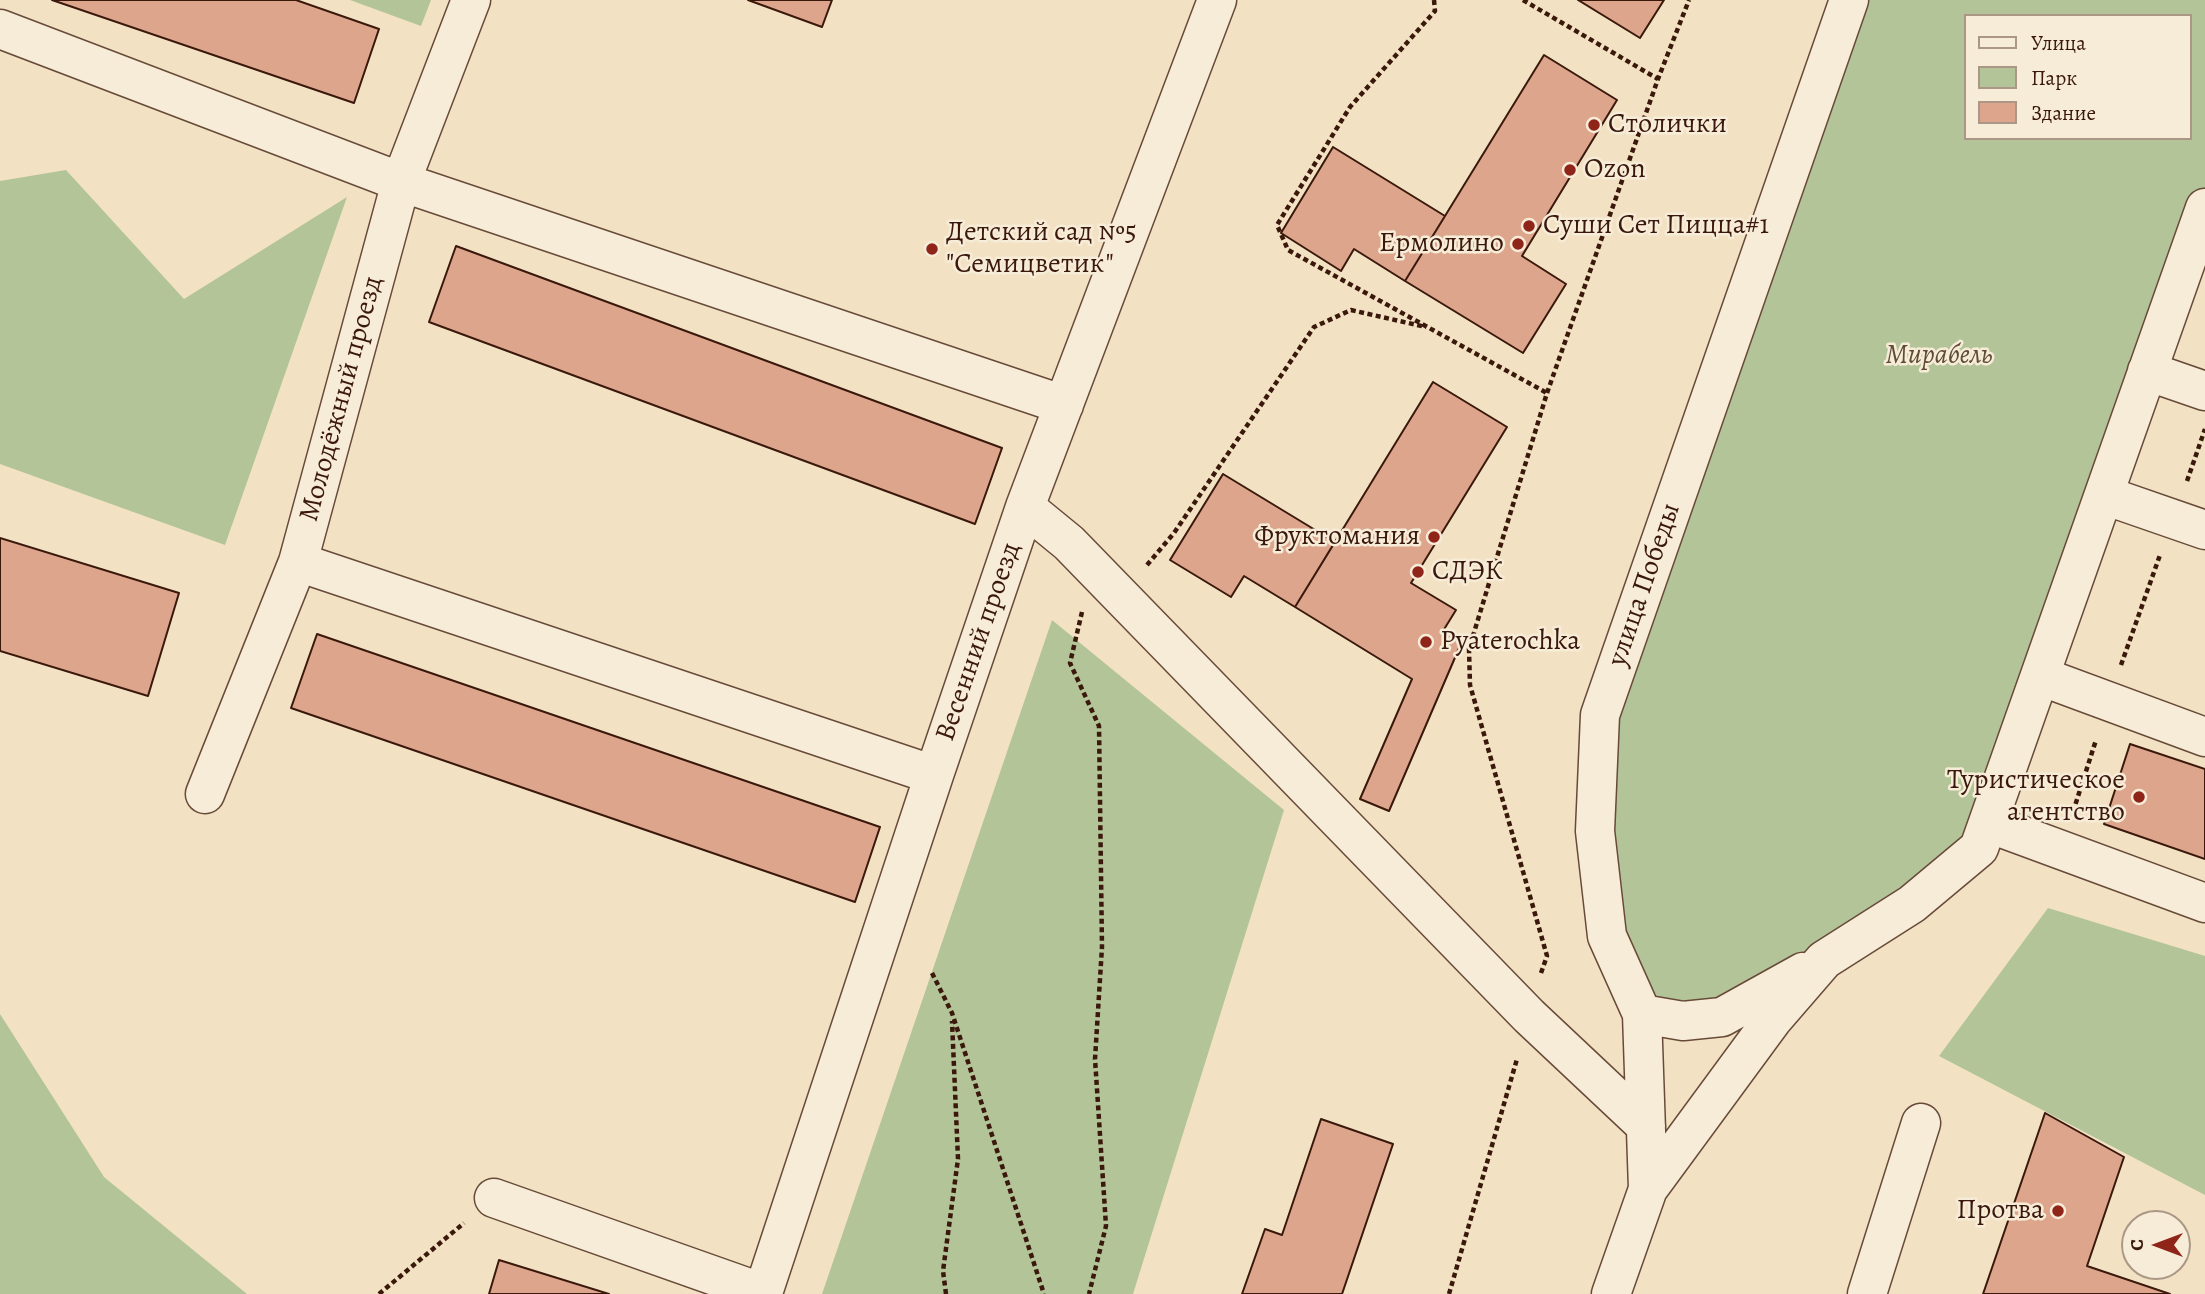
<!DOCTYPE html>
<html>
<head>
<meta charset="utf-8">
<style>
  body { margin:0 }
  #map { position:relative; width:2205px; height:1294px; overflow:hidden; background:#f2e2c3; font-family:Alegreya,serif }
  canvas { display:block }
  .legend { position:absolute; left:1964px; top:14px; width:228px; height:126px; box-sizing:border-box; background:#f7ecd8; border:2px solid #ab9786; margin:0; padding:9px 12px; list-style:none; font-size:21px; color:#3a180b }
  .legend li { display:flex; align-items:center; gap:14px; height:35px }
  .legend b { width:35px; border:2px solid #ab9786 }
  .north { position:absolute; left:2121px; top:1210px; width:70px; height:70px; box-sizing:border-box; background:#f7ecd8; border:2px solid #ab9786; border-radius:50%; rotate:270deg; font-size:19px; font-weight:700; line-height:28px; text-align:center; color:#3a180b }
  .north::after { content:''; display:block; margin:auto; width:24px; height:32px; background:#8f2418; clip-path:polygon(50% 0,100% 100%,50% 72%,0 100%) }
</style>
</head>
<body>
<div id="map">
<canvas width="2205" height="1294"></canvas>
<ul class="legend">
<li><b style="height:9px;background:#f7ecd8"></b>Улица</li>
<li><b style="height:19px;background:#b4c499"></b>Парк</li>
<li><b style="height:19px;background:#dca58c"></b>Здание</li>
</ul>
<div class="north">С</div>
</div>
<script>
const context = document.querySelector('canvas').getContext('2d');
context.lineJoin = 'round';
function fill(path, color) { context.fillStyle = color; context.fill(path, 'evenodd'); }
const shape = rows => new Path2D(rows.map(r => 'M' + r).join(''));
function stroke(path, color, width, dash) { context.strokeStyle = color; context.lineWidth = width; context.lineCap = dash ? 'butt' : 'round'; context.setLineDash(dash || []); context.stroke(path); }
function drawText(font, color, halo, rows, align = 'center') {
  context.font = font + ' Alegreya,serif'; context.lineWidth = 5; context.setLineDash([]); context.textBaseline = 'middle'; context.strokeStyle = halo; context.fillStyle = color; for (const [text, x, y, turn = 0] of rows) {
    context.save(); context.translate(x, y); context.rotate((+turn || 0) * Math.PI / 180); context.textAlign = isNaN(turn) ? turn : align; if (halo) context.strokeText(text, 0, 0); context.fillText(text, 0, 0); context.restore();
  }
}
const green = shape([
  [350,0,431,0,421,26],
  [1850,0,2205,0,2205,208,1979,848,1722,1017,1642,1013,1607,936,1600,715],
  [1965,16,2189,16,2189,138,1965,138],
  [66,170,184,299,347,197,225,545,0,464,0,181],
  [1052,620,1284,810,1133,1294,822,1294],
  [2048,908,2205,956,2205,1195,1939,1056],
  [0,1014,104,1177,247,1294,0,1294]
]);
const building = shape([
  [52,0,296,0,379,29,354,103,52,0],
  [748,0,832,0,822,27,748,0],
  [1578,0,1664,0,1640,38,1578,0],
  [1544,55,1617,100,1522,256,1566,284,1523,353,1405,281,1544,55],
  [1333,147,1445,216,1405,281,1354,249,1341,271,1281,233,1333,147],
  [456,246,1002,448,975,524,429,322,456,246],
  [1433,382,1507,427,1411,583,1456,610,1443,631,1463,639,1389,811,1360,799,1412,679,1295,607,1433,382],
  [1223,474,1335,542,1295,607,1244,576,1231,597,1170,560,1223,474],
  [0,538,179,593,148,696,0,651,0,538],
  [317,634,880,827,855,902,291,708,317,634],
  [2130,744,2205,769,2205,859,2104,824,2130,744],
  [2045,1113,2124,1157,2087,1266,2170,1294,1983,1294,2045,1113],
  [1321,1119,1393,1144,1342,1294,1242,1294,1265,1229,1282,1235,1321,1119],
  [499,1260,609,1294,489,1294,499,1260]
]);
const path = shape([
  [1434,0,1435,11,1350,107,1277,225,1288,250,1547,393],
  [1523,0,1658,79],
  [2187,481,2205,429],
  [1147,565,1174,533,1314,327,1351,310,1426,327],
  [1082,612,1070,663,1099,726,1102,947,1095,1059,1106,1226,1089,1294],
  [2121,665,2160,555],
  [2073,812,2096,740],
  [932,973,952,1013,1044,1294],
  [1541,973,1547,956,1470,685,1469,649,1547,393,1658,79,1689,0],
  [379,1294,464,1223],
  [946,1294,943,1271,958,1159,952,1021],
  [1449,1294,1517,1059]
]);
const minor = shape([
  [0,29,401,182,1064,405],
  [2147,371,2205,391],
  [2104,495,2205,530],
  [1025,507,1069,543,1529,1016,1646,1126],
  [298,562,934,775],
  [2040,676,2205,737],
  [205,794,298,562,401,182,471,0],
  [1988,823,2205,903],
  [1642,1014,1683,1021,1722,1017,1803,972],
  [1648,1189,1642,1014,1607,936,1595,831,1600,715,1849,0],
  [494,1198,763,1293,934,775,1025,507,1217,0],
  [1611,1294,1648,1189,1773,1019,1824,960,1912,904,1979,848,2205,208],
  [1867,1294,1921,1123]
]);
const markers = [
  [1594,125,7,"#8f2418"],
  [1570,170,7,"#8f2418"],
  [1529,226,7,"#8f2418"],
  [1518,244,7,"#8f2418"],
  [932,249,7,"#8f2418"],
  [1434,537,7,"#8f2418"],
  [1418,572,7,"#8f2418"],
  [1426,642,7,"#8f2418"],
  [2139,797,7,"#8f2418"],
  [2058,1211,7,"#8f2418"]
];
const poiNames = [
  ["Столички",1608,125],
  ["Ozon",1584,170],
  ["Суши Сет Пицца#1",1543,226],
  ["Детский сад №5",946,233],
  ["\"Семицветик\"",946,265],
  ["Ермолино",1504,244,"right"],
  ["Фруктомания",1420,537,"right"],
  ["СДЭК",1432,572],
  ["Pyaterochka",1440,642],
  ["Туристическое",2125,781,"right"],
  ["агентство",2125,813,"right"],
  ["Протва",2044,1211,"right"]
];
const parkNames = [
  ["Мирабель",1939,356]
];
const streetNames = [
  ["Молодёжный проезд",342,399,-75],
  ["улица Победы",1645,585,-71],
  ["Весенний проезд",979,642,-71]
];
fill(green, '#b4c499');
fill(building, '#dca58c');
stroke(building, '#3a180b', 2);
stroke(minor, '#684a39', 41);
stroke(path, '#3a180b', 4.5, [5, 3.5]);
stroke(minor, '#f7ecd8', 38);
for (const [x, y, r, color] of markers) { const dot = new Path2D(); dot.arc(x, y, r, 0, 2 * Math.PI); context.fillStyle = color; context.fill(dot); stroke(dot, '#f7ecd8', 2.5); }
drawText('28px', '#3a180b', '#f7ecd8', poiNames, 'left');
drawText('italic 28px', '#5f4c36', '#f7ecd8', parkNames);
drawText('28px', '#3a180b', '#f7ecd8', streetNames);
</script>
</body>
</html>
